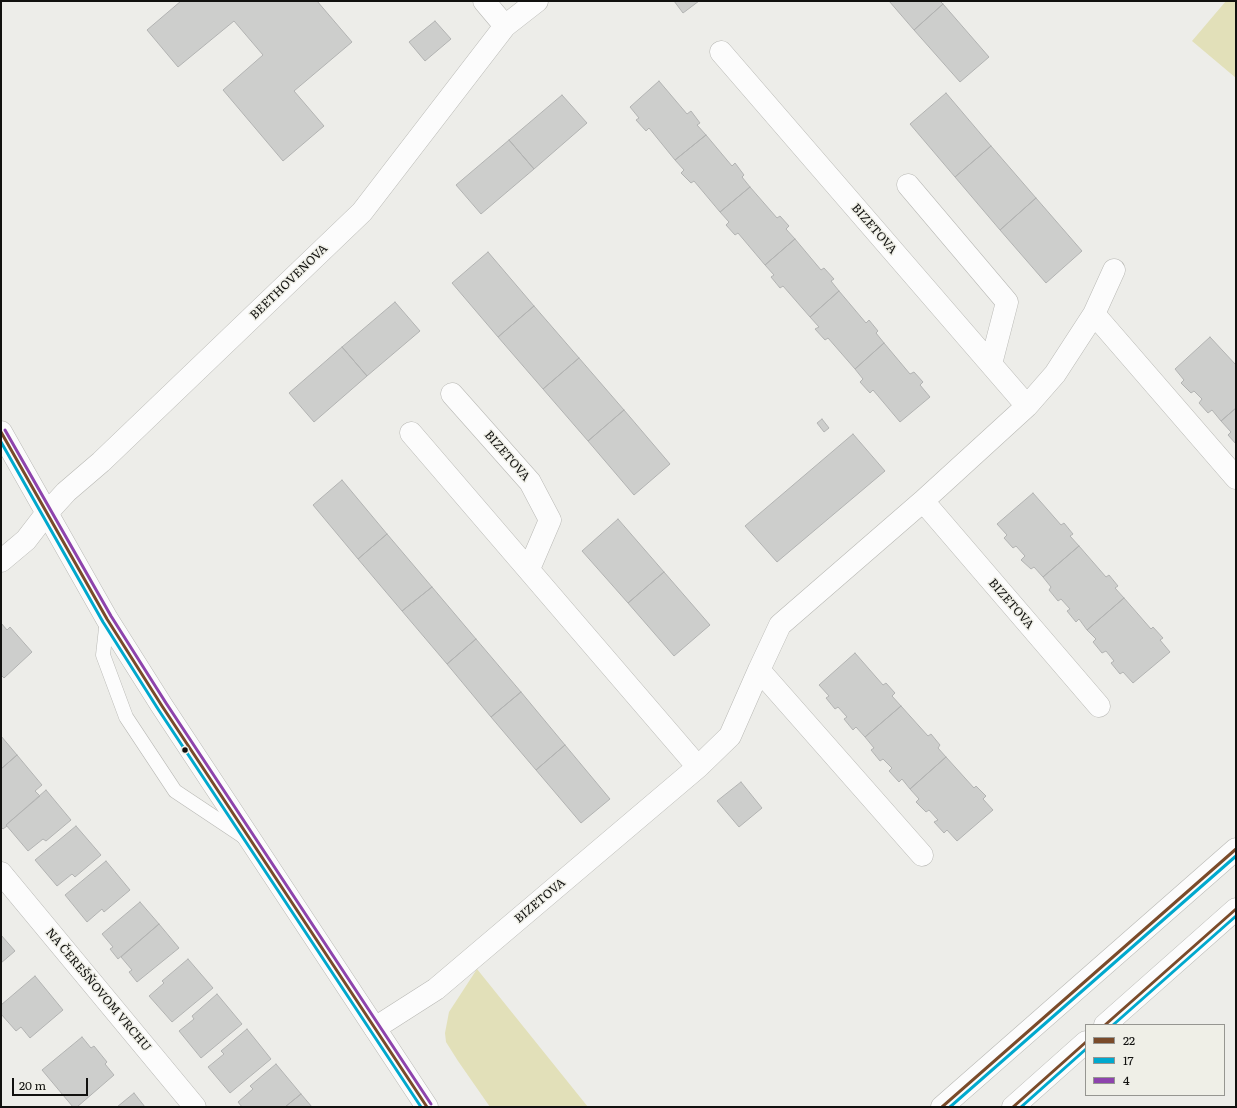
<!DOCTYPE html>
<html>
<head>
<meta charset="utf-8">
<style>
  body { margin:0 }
  #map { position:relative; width:1237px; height:1108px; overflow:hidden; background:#edede9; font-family:Literata,serif }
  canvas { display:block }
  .frame { position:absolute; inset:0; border:2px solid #11110f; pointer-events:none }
  .legend { position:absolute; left:1085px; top:1024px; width:140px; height:72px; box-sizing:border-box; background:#efefe7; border:1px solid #969691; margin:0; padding:5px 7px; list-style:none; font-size:12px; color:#11110f }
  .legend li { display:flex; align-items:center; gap:8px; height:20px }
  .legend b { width:20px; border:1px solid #969691 }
  .scale { position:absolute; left:12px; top:1078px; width:76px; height:18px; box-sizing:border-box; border:2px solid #11110f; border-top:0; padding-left:5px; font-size:12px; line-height:14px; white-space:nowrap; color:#11110f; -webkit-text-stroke:3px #efefe7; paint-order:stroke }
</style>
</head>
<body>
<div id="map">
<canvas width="1237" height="1108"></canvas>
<div class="frame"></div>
<ul class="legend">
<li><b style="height:5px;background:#7a4b2a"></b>22</li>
<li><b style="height:5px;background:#00a9ce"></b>17</li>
<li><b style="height:5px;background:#8e44ad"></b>4</li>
</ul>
<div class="scale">20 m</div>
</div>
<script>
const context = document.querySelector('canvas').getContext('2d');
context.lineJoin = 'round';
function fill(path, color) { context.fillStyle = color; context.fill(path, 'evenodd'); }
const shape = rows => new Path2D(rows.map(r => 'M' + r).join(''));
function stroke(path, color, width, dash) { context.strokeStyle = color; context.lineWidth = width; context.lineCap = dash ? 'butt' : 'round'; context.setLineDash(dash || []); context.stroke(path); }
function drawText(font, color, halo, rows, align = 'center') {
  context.font = font + ' Literata,serif'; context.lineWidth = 3; context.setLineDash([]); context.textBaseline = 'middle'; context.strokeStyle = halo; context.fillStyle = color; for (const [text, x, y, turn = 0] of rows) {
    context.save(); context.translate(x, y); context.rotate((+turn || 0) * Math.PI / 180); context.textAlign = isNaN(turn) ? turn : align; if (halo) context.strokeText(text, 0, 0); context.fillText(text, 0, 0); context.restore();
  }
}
const green = shape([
  [1226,1,1236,1,1236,78,1192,41],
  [477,969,588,1107,490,1107,458,1061,446,1042,445,1033,449,1012]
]);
const building = shape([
  [181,1,317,1,352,42,294,91,324,126,283,161,223,90,263,55,234,21,178,67,147,30,181,1],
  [674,1,699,1,683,13,674,1],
  [889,1,940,1,943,4,914,30,889,1],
  [943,4,989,57,960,82,914,30,943,4],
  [435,21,451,39,425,61,409,42,435,21],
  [659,81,687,114,691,111,700,123,697,125,706,135,675,160,649,128,646,131,636,120,639,118,630,107,659,81],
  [946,93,991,146,955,177,910,124,946,93],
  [562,95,587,123,534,169,509,140,562,95],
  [706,135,732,166,735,163,744,175,742,177,750,187,720,212,694,181,691,183,681,173,684,170,675,160,706,135],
  [509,140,534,169,481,214,456,185,509,140],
  [991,146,1036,198,1000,230,955,177,991,146],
  [750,187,777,218,780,216,789,226,786,229,795,239,765,265,738,233,735,235,726,225,729,222,720,212,750,187],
  [1036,198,1082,251,1046,283,1000,230,1036,198],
  [795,239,821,270,824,268,834,279,831,281,839,291,810,317,783,286,780,288,771,277,774,275,765,265,795,239],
  [488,252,534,306,498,337,452,283,488,252],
  [839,291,866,323,869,320,878,331,876,333,884,343,855,369,828,338,825,340,815,329,819,327,810,317,839,291],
  [395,302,420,331,367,376,342,347,395,302],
  [534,306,579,358,543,389,498,337,534,306],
  [1210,337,1236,365,1236,408,1221,421,1212,410,1208,413,1199,403,1202,399,1194,391,1191,393,1181,383,1184,380,1175,369,1210,337],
  [884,343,910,374,914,372,923,382,920,385,930,397,900,422,873,390,870,393,860,382,863,379,855,369,884,343],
  [342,347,367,376,314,422,289,393,342,347],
  [579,358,624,410,588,441,543,389,579,358],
  [1236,408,1236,444,1228,435,1231,432,1221,421,1236,408],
  [624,410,670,464,634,495,588,441,624,410],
  [822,419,829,428,824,432,817,423,822,419],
  [853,434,885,471,777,562,745,526,853,434],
  [342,480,387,534,358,559,313,505,342,480],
  [1033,493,1061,525,1064,523,1073,534,1070,536,1079,546,1043,577,1034,567,1031,569,1021,560,1025,556,1016,546,1013,548,1004,538,1007,535,997,524,1033,493],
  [618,519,664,572,628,603,582,551,618,519],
  [387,534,432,587,402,611,358,559,387,534],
  [1079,546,1106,577,1109,575,1118,586,1115,588,1124,598,1087,630,1079,619,1076,622,1067,611,1070,609,1061,599,1058,601,1049,590,1051,587,1043,577,1079,546],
  [664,572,710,625,674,656,628,603,664,572],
  [432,587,476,639,447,664,402,611,432,587],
  [1124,598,1151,629,1153,627,1163,638,1160,640,1170,652,1133,683,1123,672,1120,674,1111,663,1114,661,1106,651,1102,653,1093,642,1096,639,1087,630,1124,598],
  [1,623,7,630,10,627,32,652,4,678,1,675,1,623],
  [476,639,521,692,491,717,447,664,476,639],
  [855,653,883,685,886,683,895,693,892,696,901,706,865,737,856,727,853,730,844,719,847,717,838,707,835,709,826,698,829,696,819,685,855,653],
  [521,692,565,745,536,770,491,717,521,692],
  [901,706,928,736,931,734,940,745,938,748,946,757,910,789,902,779,899,782,889,771,892,768,883,759,880,761,871,750,874,748,865,737,901,706],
  [1,736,17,755,1,769,1,736],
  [565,745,610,799,581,823,536,770,565,745],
  [17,755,42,785,35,791,40,796,6,825,7,826,3,829,1,827,1,769,17,755],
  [946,757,974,788,976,786,986,796,983,799,993,810,957,841,947,830,944,833,934,822,938,820,929,810,926,812,916,802,919,799,910,789,946,757],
  [741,782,762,808,739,827,717,801,741,782],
  [46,790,71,820,46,841,43,839,28,851,6,825,46,790],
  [76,826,101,855,75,877,72,874,57,886,35,860,76,826],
  [106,861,130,890,104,912,102,909,87,922,65,895,106,861],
  [140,902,159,924,118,959,110,949,113,947,102,934,140,902],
  [159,924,179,948,137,982,129,972,132,970,121,957,159,924],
  [1,935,15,951,1,963,1,935],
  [188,959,213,988,172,1022,149,996,164,983,162,981,188,959],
  [35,976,63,1010,30,1038,21,1027,16,1031,1,1014,1,1005,35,976],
  [217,994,242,1024,201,1058,179,1031,194,1019,192,1016,217,994],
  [247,1029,271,1059,230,1093,208,1067,224,1054,221,1051,247,1029],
  [82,1037,91,1048,94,1046,107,1062,105,1064,114,1075,77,1107,73,1107,42,1070,82,1037],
  [276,1064,301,1094,285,1107,242,1107,238,1102,253,1089,250,1086,276,1064],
  [134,1093,145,1107,117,1107,134,1093],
  [301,1094,312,1107,285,1107,301,1094]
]);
const service = shape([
  [107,619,103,655,126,717,175,791,244,837]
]);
const minor = shape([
  [484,1,505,26],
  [721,52,1027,406],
  [908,185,1007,302,991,364],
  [1094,314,1236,478],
  [452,394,530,482,550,520,529,569],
  [411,433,698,767],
  [923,501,1099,706],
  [1,561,26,540,46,514,66,492,101,462,362,212,505,26,537,1],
  [759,670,922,855],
  [1,873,195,1107],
  [375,1028,436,989,698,767,730,736,759,670,780,625,923,501,1027,406,1055,374,1094,314,1114,270]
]);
const tertiary = shape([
  [1,432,107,619,162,706,427,1107],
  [1105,1025,1236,909],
  [942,1107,1236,849],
  [1013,1107,1086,1042]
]);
const bus1 = shape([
  [1,432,107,619,162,706,427,1107],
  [1105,1025,1236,909],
  [942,1107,1236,849],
  [1013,1107,1086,1042]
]);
const bus2 = shape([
  [1,442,103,622,158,709,421,1107],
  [1113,1025,1236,916],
  [950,1107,1236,856],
  [1021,1107,1086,1049]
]);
const bus3 = shape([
  [5,430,111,616,166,703,431,1104]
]);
const markers = [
  [185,750,3.5,"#11110f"]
];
const streetNames = [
  ["BIZETOVA",874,229,49],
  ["BEETHOVENOVA",289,282,-44],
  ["BIZETOVA",507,456,49],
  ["BIZETOVA",1011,604,49],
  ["BIZETOVA",540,901,-40],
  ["NA ČEREŠŇOVOM VRCHU",98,990,50]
];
fill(green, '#e2e0b9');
fill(building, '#cdcecc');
stroke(building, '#b2b3b2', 1);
stroke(service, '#b8b8b4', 15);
stroke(minor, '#b8b8b4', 23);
stroke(tertiary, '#b8b8b4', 23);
stroke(service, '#fcfcfc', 14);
stroke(minor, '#fcfcfc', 22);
stroke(tertiary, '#fcfcfc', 22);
stroke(bus1, '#7a4b2a', 3);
stroke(bus2, '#00a9ce', 3);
stroke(bus3, '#8e44ad', 3);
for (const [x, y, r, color] of markers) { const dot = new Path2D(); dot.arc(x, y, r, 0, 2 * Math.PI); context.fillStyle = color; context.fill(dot); stroke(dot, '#efefe7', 1.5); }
drawText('12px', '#11110f', '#efefe7', streetNames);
</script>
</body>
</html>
